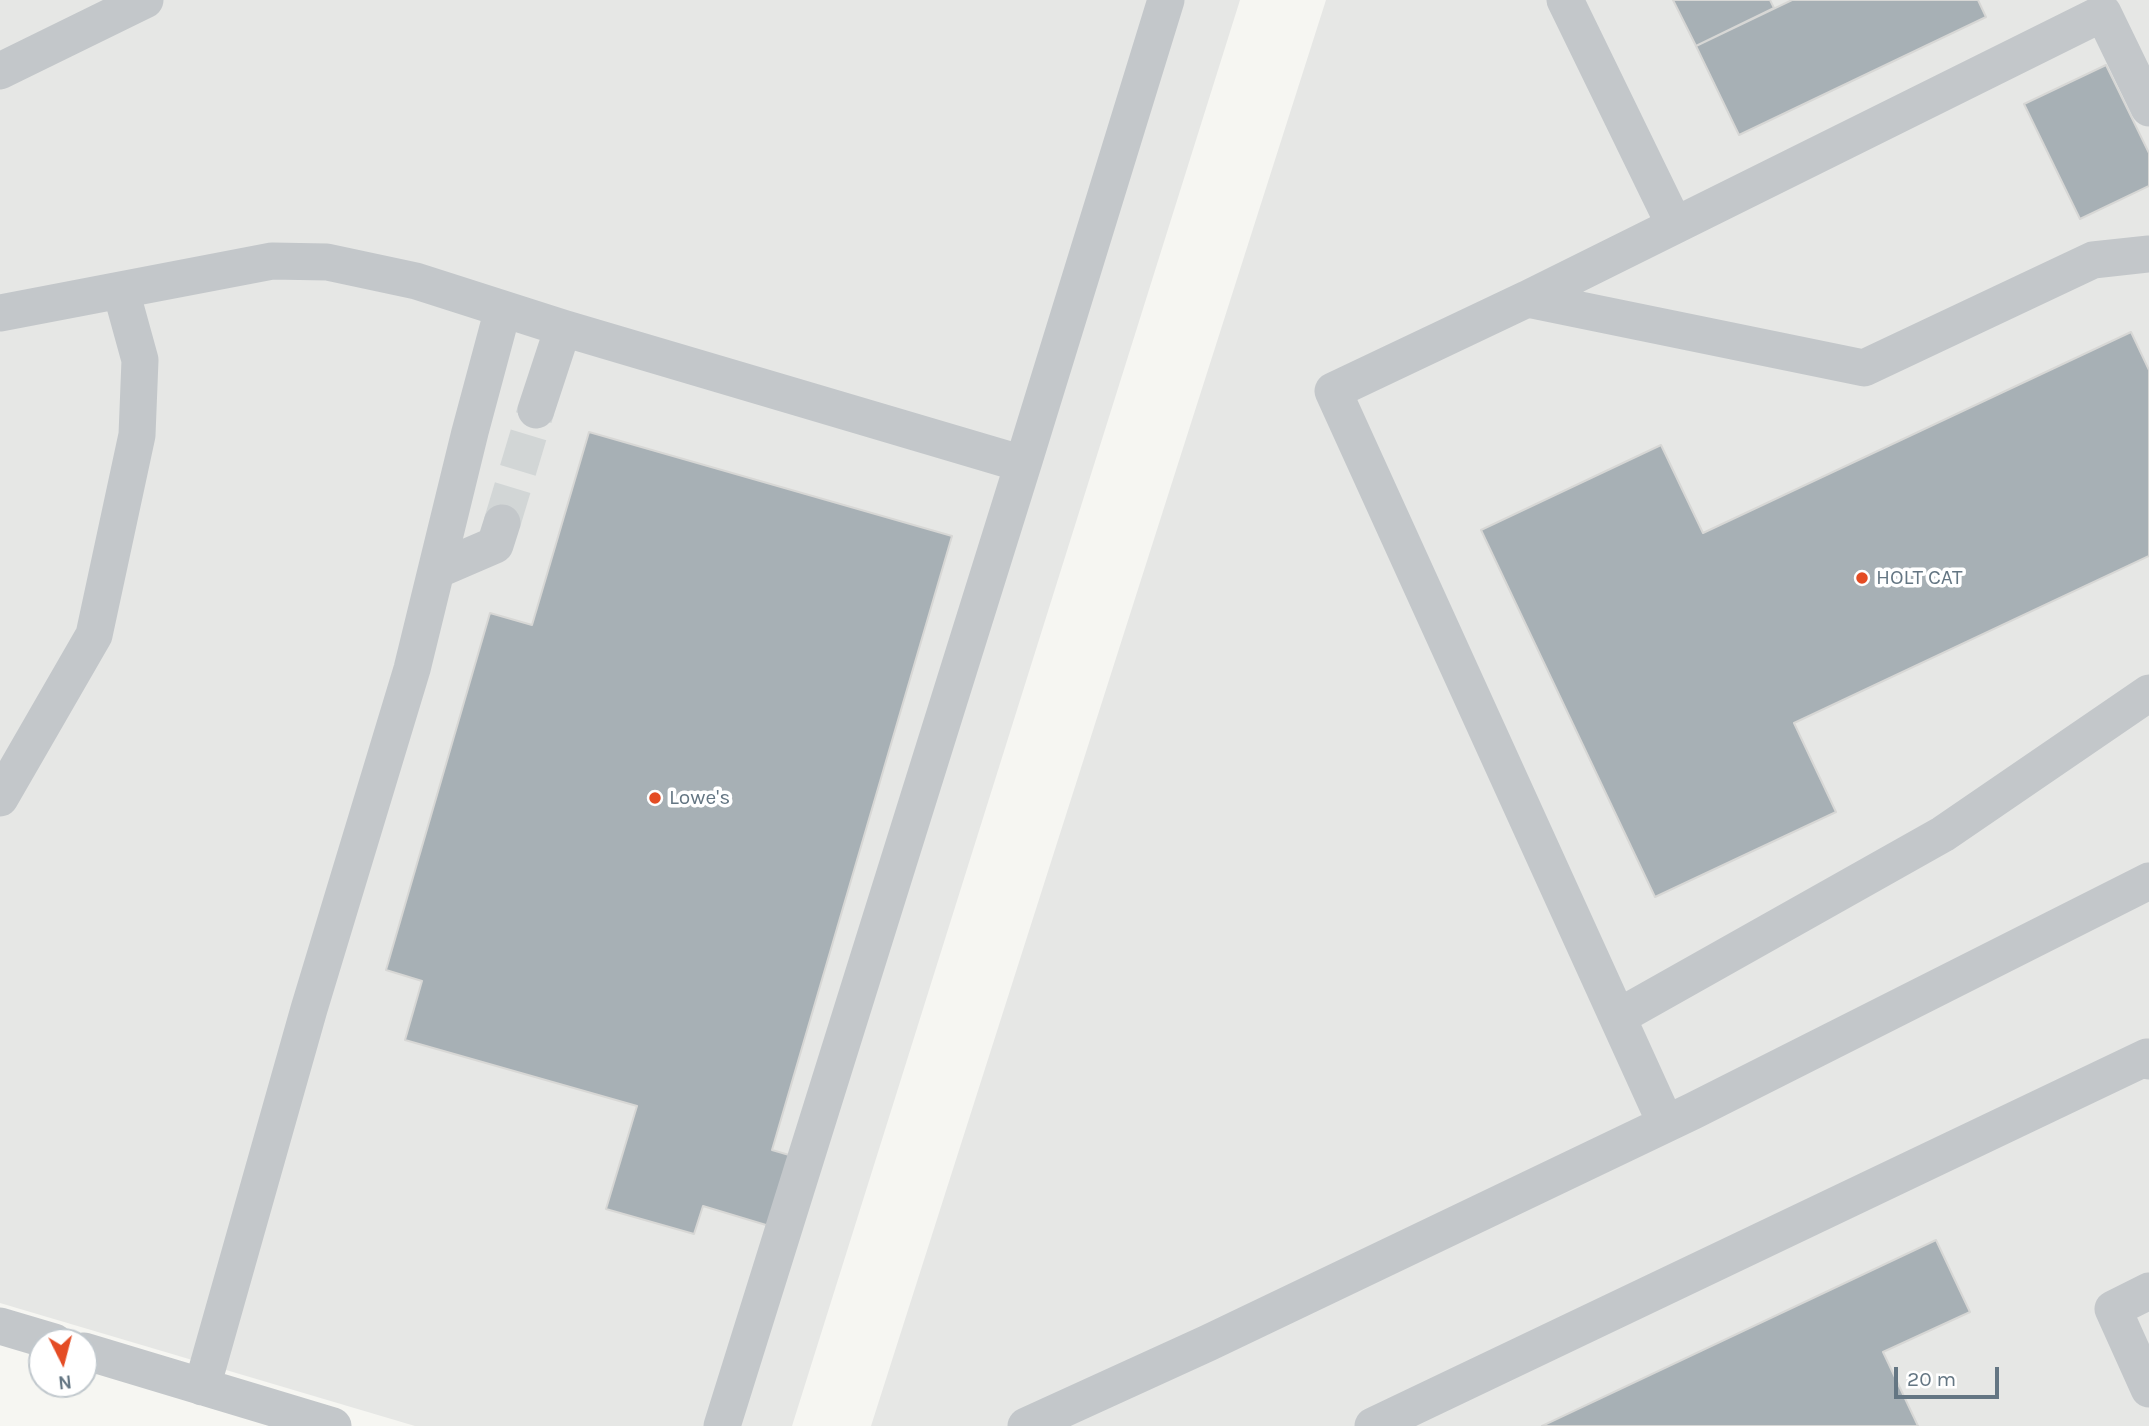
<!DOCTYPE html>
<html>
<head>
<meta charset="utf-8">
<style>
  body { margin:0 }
  #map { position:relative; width:2149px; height:1426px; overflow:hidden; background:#f6f6f2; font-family:Karla,sans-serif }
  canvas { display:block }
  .north { position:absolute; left:28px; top:1328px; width:70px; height:70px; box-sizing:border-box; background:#fff; border:2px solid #c1c8cd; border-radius:50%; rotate:174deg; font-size:19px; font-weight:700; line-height:28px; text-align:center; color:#647683 }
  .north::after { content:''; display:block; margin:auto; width:24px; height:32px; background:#e44c24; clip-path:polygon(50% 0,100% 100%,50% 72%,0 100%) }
  .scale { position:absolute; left:1894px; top:1367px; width:105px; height:32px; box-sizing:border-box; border:4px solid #647683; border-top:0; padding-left:9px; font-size:21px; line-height:24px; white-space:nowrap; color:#647683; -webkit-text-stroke:5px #fff; paint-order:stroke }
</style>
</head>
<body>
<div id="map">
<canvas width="2149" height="1426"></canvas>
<div class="north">N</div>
<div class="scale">20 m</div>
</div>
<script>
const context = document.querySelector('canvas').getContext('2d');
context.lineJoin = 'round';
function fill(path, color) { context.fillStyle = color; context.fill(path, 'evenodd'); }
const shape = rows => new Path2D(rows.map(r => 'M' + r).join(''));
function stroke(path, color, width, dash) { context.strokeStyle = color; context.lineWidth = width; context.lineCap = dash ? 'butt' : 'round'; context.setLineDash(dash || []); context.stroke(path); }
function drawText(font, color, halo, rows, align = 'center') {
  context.font = font + ' Karla,sans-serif'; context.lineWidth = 7; context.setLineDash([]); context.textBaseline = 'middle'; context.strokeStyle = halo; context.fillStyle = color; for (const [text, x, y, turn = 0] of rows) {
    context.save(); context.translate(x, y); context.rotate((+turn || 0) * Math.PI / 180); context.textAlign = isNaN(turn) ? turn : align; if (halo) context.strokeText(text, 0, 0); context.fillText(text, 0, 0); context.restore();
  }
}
const built = shape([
  [0,0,1240,0,792,1426,415,1426,0,1303],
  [1326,0,2149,0,2149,1426,871,1426]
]);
const building = shape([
  [1673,0,1770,0,1774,8,1696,46,1673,0],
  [1792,0,1978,0,1986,17,1739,135,1696,46,1792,0],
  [2106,65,2149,153,2149,186,2080,219,2024,104,2106,65],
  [2131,332,2149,370,2149,556,1794,723,1836,812,1655,897,1481,530,1661,445,1703,533,2131,332],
  [589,432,952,536,772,1150,796,1157,776,1228,703,1206,694,1234,606,1209,637,1106,405,1040,422,981,386,970,490,613,532,625,589,432],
  [1936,1240,1970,1312,1883,1352,1918,1426,1542,1426,1936,1240]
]);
const minorTunnel = shape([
  [502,523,536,410]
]);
const minor = shape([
  [1565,0,1674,224],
  [0,71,145,0],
  [1527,299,2103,13,2149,108],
  [0,313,272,261,327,262,416,281,563,328,1023,464,722,1426],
  [536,410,563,328],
  [1023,464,1166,0],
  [437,570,495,545,502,523],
  [0,798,94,635,137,435,140,360,121,291],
  [1618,1017,1943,834,2149,693],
  [1666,1124,1333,391,1527,299,1864,368,2093,260,2149,254],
  [2149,1291,2113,1309,2149,1389],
  [0,1326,54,1342],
  [84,1351,333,1426],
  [202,1387,309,1009,412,669,470,432,503,309],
  [1026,1426,1208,1343,1693,1111,2149,881],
  [1373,1426,2147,1057,2149,1061]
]);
const markers = [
  [1862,578,7,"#e44c24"],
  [655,798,7,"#e44c24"]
];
const poiNames = [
  ["HOLT CAT",1876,578],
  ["Lowe's",669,798]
];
fill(built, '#e6e7e5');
fill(building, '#a7b0b5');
stroke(building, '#d7d7d5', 2);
stroke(minorTunnel, '#d2d6d6', 37, [37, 18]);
stroke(minor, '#c3c7ca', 37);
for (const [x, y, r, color] of markers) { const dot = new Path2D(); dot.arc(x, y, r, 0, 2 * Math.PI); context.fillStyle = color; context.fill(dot); stroke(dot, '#fff', 2.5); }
drawText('21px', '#647683', '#fff', poiNames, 'left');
</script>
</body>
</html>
